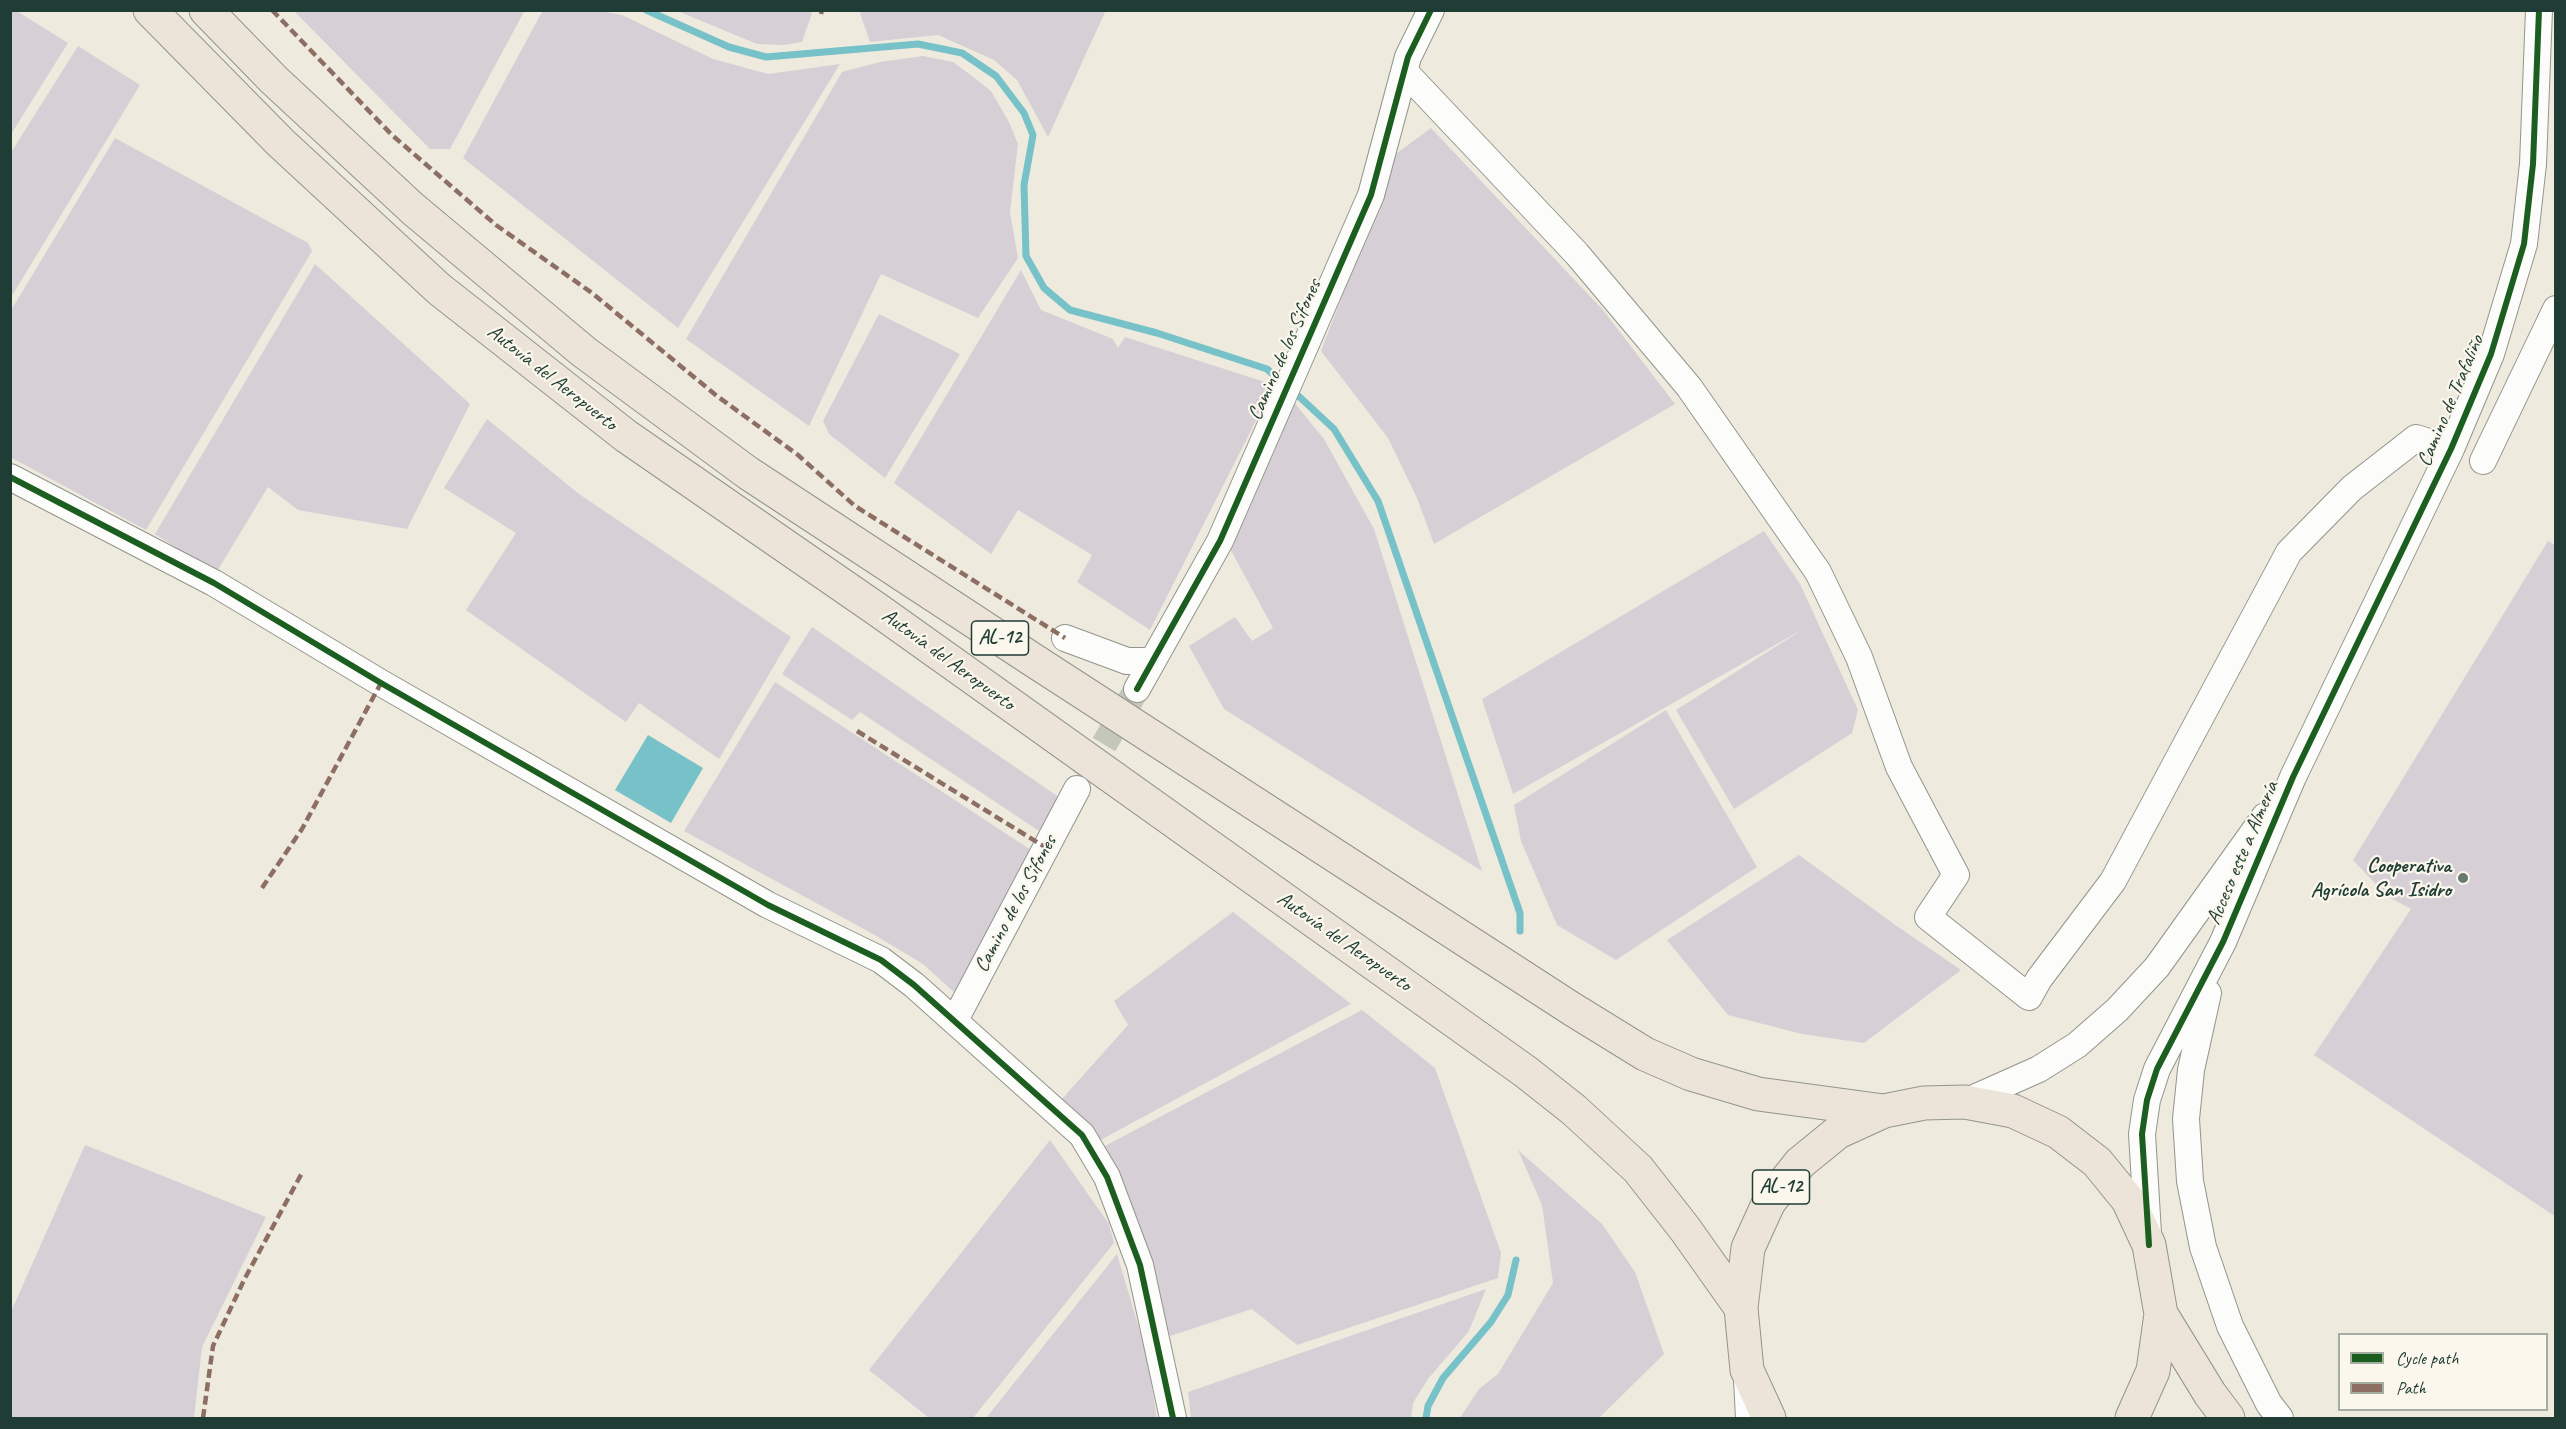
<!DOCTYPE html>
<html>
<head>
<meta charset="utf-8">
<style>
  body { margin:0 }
  #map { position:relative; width:2566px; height:1429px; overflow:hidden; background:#eeeadd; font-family:Caveat,sans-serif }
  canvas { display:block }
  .frame { position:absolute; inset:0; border:12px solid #1f3d34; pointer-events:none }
  .legend { position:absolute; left:2338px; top:1333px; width:210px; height:78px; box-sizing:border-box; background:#fbf7ec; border:2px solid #a3ada2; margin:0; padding:8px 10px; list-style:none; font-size:18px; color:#1f3d34 }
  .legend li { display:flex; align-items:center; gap:12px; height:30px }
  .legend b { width:30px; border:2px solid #a3ada2 }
</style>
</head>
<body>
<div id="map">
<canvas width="2566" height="1429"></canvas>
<div class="frame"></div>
<ul class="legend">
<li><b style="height:8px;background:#1b5e20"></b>Cycle path</li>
<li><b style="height:8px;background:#8d6e63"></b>Path</li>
</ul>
</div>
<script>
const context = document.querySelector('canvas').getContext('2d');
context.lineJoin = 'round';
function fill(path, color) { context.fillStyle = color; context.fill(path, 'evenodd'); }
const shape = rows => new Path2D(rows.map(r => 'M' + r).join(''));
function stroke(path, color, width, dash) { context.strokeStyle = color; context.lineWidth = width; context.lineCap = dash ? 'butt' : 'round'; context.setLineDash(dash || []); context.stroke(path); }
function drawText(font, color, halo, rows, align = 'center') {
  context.font = font + ' Caveat,sans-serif'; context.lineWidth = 4.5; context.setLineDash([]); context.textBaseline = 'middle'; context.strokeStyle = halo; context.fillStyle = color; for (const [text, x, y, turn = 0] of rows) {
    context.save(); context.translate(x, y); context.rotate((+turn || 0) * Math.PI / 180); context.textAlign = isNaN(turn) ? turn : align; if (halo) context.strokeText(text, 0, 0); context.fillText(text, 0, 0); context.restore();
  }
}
const water = shape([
  [648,735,703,768,671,823,615,790]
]);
const stream = shape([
  [646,10,729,47,766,57,918,44,962,53,996,76,1024,113,1033,135,1024,185,1026,256,1044,288,1070,310,1157,333,1267,369,1282,382],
  [1291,389,1334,429,1378,501,1520,913,1520,931],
  [1426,1418,1428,1406,1443,1378,1491,1322,1508,1295,1516,1260]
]);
const building = shape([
  [10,10,15,10,68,43,10,136],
  [293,10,525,10,450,149,430,149],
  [543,10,595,10,622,15,713,59,768,74,840,64,678,328,463,158],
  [675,10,813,10,802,42,784,45,757,44],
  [859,10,1106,10,1048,137,1017,80,994,60,938,35,870,42],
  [78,46,140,85,10,299,10,154],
  [923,56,953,62,972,76,991,91,1009,122,1018,144,1010,212,1018,258,978,318,881,274,809,426,686,339,842,72,880,62],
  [1431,128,1603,310,1675,404,1434,544,1417,498,1388,438,1321,351,1397,153],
  [115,138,308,243,312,251,146,530,10,457,10,312],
  [315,264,470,404,407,529,298,510,268,487,216,573,155,534],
  [1021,270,1041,310,1113,339,1118,348,1125,337,1274,385,1150,630,1077,582,1092,555,1018,510,991,554,894,483],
  [879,314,960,354,885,478,829,434,823,421],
  [1293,401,1324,439,1374,529,1482,871,1224,709,1189,646,1235,617,1252,641,1273,628,1228,545],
  [487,419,579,494,791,637,719,759,639,703,626,722,466,610,516,533,444,488],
  [1764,531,1800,584,1858,710,1852,733,1734,809,1676,710,1805,628,1513,794,1482,699],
  [2548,541,2556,546,2556,1217,2314,1055,2411,909,2387,896,2353,860],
  [812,627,1060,798,1039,831,860,712,852,720,782,674],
  [775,682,1031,850,957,995,923,964,873,934,684,831],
  [1666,710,1757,867,1616,960,1557,925,1521,841,1514,805],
  [1799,855,1894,924,1961,970,1864,1043,1802,1034,1728,1015,1667,940],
  [1233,912,1351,1004,1097,1142,1088,1127,1062,1099,1128,1025,1114,1001],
  [1362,1010,1435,1068,1501,1253,1498,1278,1297,1345,1252,1309,1170,1336,1127,1192,1103,1147],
  [1050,1140,1109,1224,1114,1243,973,1418,929,1418,869,1370],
  [85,1145,266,1217,202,1347,194,1418,10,1418,10,1314],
  [1518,1150,1602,1224,1635,1272,1664,1354,1599,1418,1460,1418,1479,1389,1498,1374,1553,1283,1542,1205],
  [1117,1254,1146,1352,1157,1418,986,1418],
  [1486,1289,1469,1331,1428,1379,1413,1403,1411,1418,1191,1418,1188,1392]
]);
const minorTunnel = shape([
  [1084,778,1137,689]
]);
const minor = shape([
  [1405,72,1577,254,1689,387,1818,572,1859,657,1899,767,1956,875,1928,917,2029,997,2039,979,2113,881,2289,552,2352,488,2416,438,2451,449],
  [2483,461,2556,309],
  [10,477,214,583,381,683,768,905,881,960,914,985,1082,1135,1107,1177,1140,1265,1173,1418],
  [1065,638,1127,661,1151,661],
  [1137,689,1220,541,1371,195,1408,57,1431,10],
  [2208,993,2191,1070,2186,1119,2190,1181,2203,1247,2230,1326,2269,1404,2280,1418],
  [955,1020,1077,789],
  [1965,1102,2039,1069,2077,1045,2117,1010,2157,967,2265,816],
  [2148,1233,2142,1134,2147,1100,2157,1069,2223,942,2293,777,2451,449,2491,354,2524,244,2533,164,2539,10],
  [1747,1379,1749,1418]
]);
const highway = shape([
  [150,10,281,143,439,289,626,436,878,610,1526,1072,1574,1110,1638,1169,1685,1229,1741,1308],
  [206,10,274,80,413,209,584,352,748,473,1030,658,1572,1009,1645,1054,1691,1074,1758,1094,1884,1111],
  [2161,1314,2210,1394,2228,1418],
  [1769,1418,1747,1370,1741,1308,1748,1248,1769,1202,1800,1163,1838,1132,1884,1111,1924,1103,1965,1102,2013,1111,2058,1132,2097,1162,2128,1200,2149,1245,2161,1314,2153,1371,2132,1418]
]);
const quiet = shape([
  [272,10,392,135,496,225,592,293,717,396,798,455,855,506,1065,638],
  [821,14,822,10],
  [857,731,1045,847],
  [262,888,302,829,381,683],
  [203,1418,213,1346,244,1280,303,1171]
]);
const cycleway = shape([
  [10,477,214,583,381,683,768,905,881,960,914,985,1082,1135,1107,1177,1140,1265,1173,1418],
  [1137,689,1220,541,1371,195,1408,57,1431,10],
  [2149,1245,2142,1134,2147,1100,2157,1069,2223,942,2293,777,2451,449,2491,354,2524,244,2533,164,2539,10]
]);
const markers = [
  [2463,878,6,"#677a6f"]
];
const shields = [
  [1000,638,57],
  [1781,1187,57]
];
const shieldNames = [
  ["AL-12",1000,638],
  ["AL-12",1781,1187]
];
const streetNames = [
  ["Camino de los Sifones",1285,350,-66],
  ["Autovía del Aeropuerto",552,378,38],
  ["Camino de Trafaliño",2451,401,-67],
  ["Autovía del Aeropuerto",948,660,36],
  ["Acceso este a Almería",2243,853,-67],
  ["Camino de los Sifones",1016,904,-62],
  ["Autovía del Aeropuerto",1344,942,35]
];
const poiNames = [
  ["Cooperativa",2451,866],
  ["Agrícola San Isidro",2451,890]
];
fill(water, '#76c2c8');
stroke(stream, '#76c2c8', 7);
fill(building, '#d6d0d6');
stroke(minorTunnel, '#c5c7bb', 26, [26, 13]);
stroke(minor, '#92958d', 28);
stroke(highway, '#92958d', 35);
stroke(minor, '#fcfcfa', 26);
stroke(highway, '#ece4d9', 33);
stroke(quiet, '#8d6e63', 4.5, [9, 4.5]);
stroke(cycleway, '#1b5e20', 6);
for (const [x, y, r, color] of markers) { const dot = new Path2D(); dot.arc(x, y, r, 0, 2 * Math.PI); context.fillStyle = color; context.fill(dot); stroke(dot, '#fbf7ec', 2); }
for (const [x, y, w] of shields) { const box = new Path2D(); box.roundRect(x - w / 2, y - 17, w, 34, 4.5); context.fillStyle = '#fbf7ec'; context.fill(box); stroke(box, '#1f3d34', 1.5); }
drawText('bold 20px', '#1f3d34', null, shieldNames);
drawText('21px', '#1f3d34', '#fbf7ec', streetNames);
drawText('bold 21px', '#1f3d34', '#fbf7ec', poiNames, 'right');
</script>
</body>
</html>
